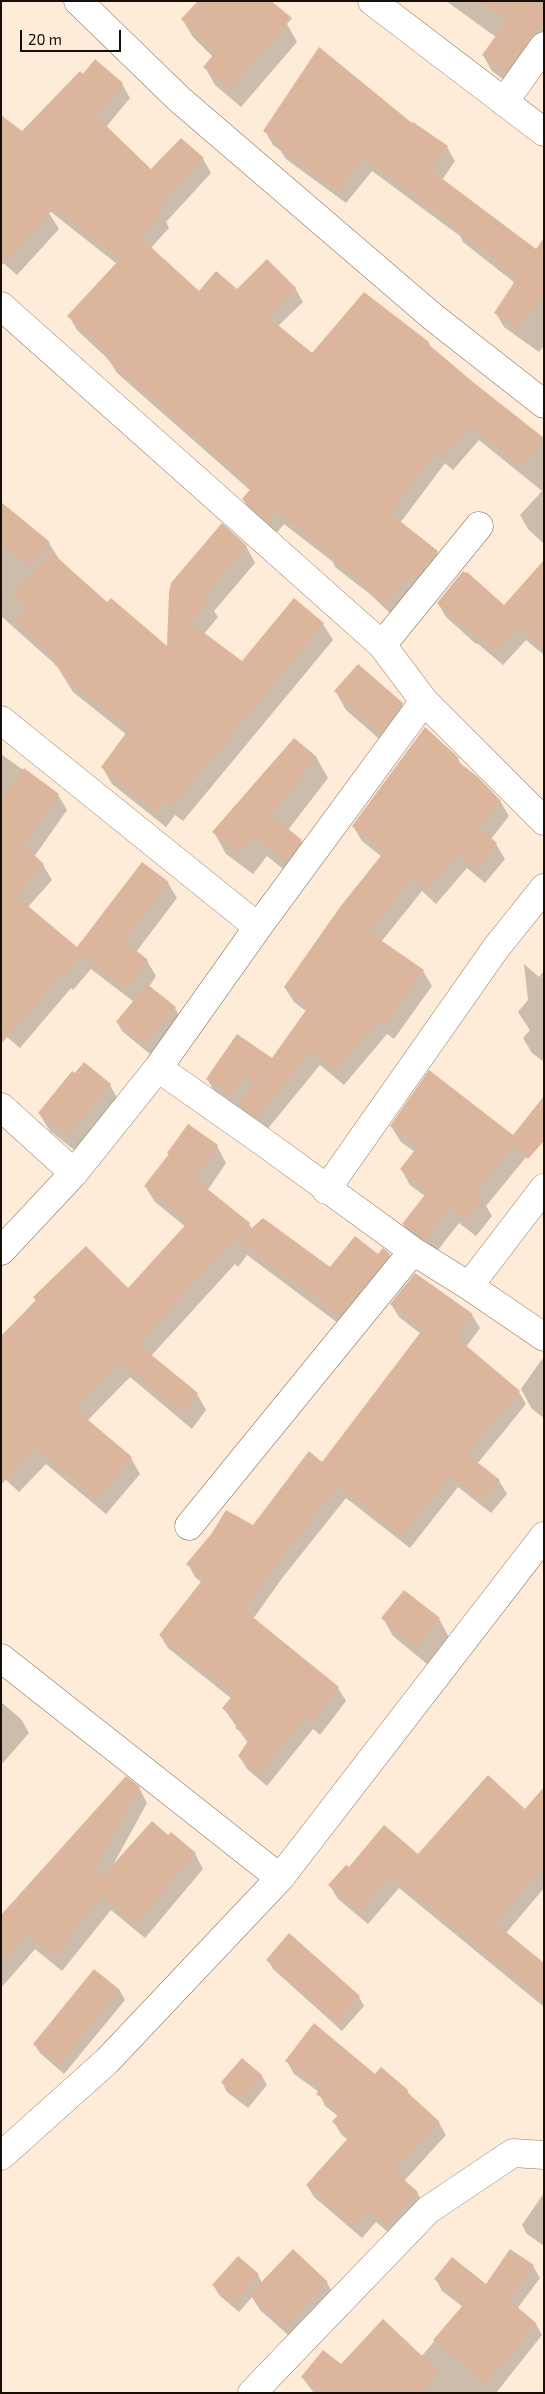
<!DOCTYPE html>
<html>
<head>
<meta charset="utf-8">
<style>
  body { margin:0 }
  #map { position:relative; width:545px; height:2394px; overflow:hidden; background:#feebd8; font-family:"Exo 2",sans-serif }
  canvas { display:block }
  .frame { position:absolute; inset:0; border:2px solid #170f07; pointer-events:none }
  .scale { position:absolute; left:20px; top:30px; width:101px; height:22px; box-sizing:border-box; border:2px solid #170f07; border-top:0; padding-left:6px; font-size:15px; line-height:18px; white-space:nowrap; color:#170f07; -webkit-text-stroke:4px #feebd8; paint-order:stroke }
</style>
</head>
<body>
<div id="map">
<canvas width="545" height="2394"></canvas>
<div class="frame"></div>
<div class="scale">20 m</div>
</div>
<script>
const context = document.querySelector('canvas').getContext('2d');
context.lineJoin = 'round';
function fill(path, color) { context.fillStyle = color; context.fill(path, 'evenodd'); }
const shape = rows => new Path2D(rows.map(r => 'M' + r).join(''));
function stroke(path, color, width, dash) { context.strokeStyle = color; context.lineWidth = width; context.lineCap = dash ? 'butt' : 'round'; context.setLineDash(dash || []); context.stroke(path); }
const shadow = shape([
  [446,1,544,1,544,50,515,88,492,71,483,55,496,37],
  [182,19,287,24,297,42,241,107,215,85,205,67,213,57,193,37],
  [83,76,122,84,130,98,106,127,151,171,203,159,211,173,166,222,169,228,150,249,199,293,295,288,303,302,278,326,313,354,428,342,432,349,472,383,544,440,544,544,528,529,520,515,542,491,479,440,453,470,445,463,400,523,437,552,445,566,394,617,371,595,335,567,333,562,284,524,275,535,251,513,243,499,251,491,117,373,109,360,77,330,69,316,117,264,51,212,43,198],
  [412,125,447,147,455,161,442,180,536,251,544,240,544,346,539,352,504,327,496,313,515,283,463,242,460,236,372,171,346,203,286,159,281,151,273,145,265,131],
  [49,213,59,229,17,275,1,261],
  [1,504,49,543,59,559,107,604,168,649,170,592,246,546,255,563,214,611,218,617,204,634,242,663,294,600,323,624,333,640,183,821,175,815,166,827,112,784,102,767,127,735,73,692,57,666,1,616],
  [544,562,544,655,526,640,503,665,477,643,476,644,446,617,438,603,504,607],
  [336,692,402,704,412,722,392,750,346,710],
  [1,754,58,795,67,810,34,857,43,865,52,880,11,926,1,924],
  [316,757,328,778,288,830,301,841,314,862,299,882,267,856,253,874,226,854,214,832],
  [458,759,462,766,500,801,509,816,491,839,496,844,505,859,485,883,467,868,436,904,422,891,381,942,423,971,432,986,394,1039,387,1034,344,1085,320,1065,265,1132,248,1120,241,1108,239,1110,216,1094,207,1079,272,1060,307,1012,294,1002,285,988,382,857,362,841,353,826],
  [143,864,168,883,177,898,136,952,147,961,156,976,149,987,175,1008,180,1017,150,1054,122,1031,117,1022,134,1002,91,969,73,990,71,988,20,1048,1,1032,78,949],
  [524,964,539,977,544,971,544,1062,532,1053,523,1038,530,1030,518,1012,528,1000],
  [429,1072,527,1156,486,1206,492,1216,476,1236,459,1223,434,1255,412,1239,403,1224,425,1196,410,1185,401,1169,415,1152,401,1142,391,1126],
  [75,1075,110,1085,120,1103,78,1153,50,1131,39,1113],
  [217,1146,226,1163,207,1191,249,1224,252,1229,330,1269,378,1256,383,1250,390,1255,399,1272,350,1332,247,1255,238,1267,235,1264,151,1356,197,1394,206,1410,192,1429,130,1377,87,1421,131,1458,140,1474,106,1514,46,1464,19,1492,4,1478,37,1301,34,1298,128,1290,186,1227,155,1202,145,1186,170,1155,168,1153],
  [391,1304,472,1315,480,1328,466,1347,519,1392,526,1404,477,1464,499,1481,507,1494,491,1513,458,1487,410,1548,346,1498,283,1577,253,1619,338,1688,346,1701,320,1735,313,1729,267,1786,247,1769,239,1756,248,1743,224,1709,232,1699,168,1648,160,1635,202,1583,195,1577,188,1564,253,1527,323,1464,421,1334,399,1317],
  [542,1359,544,1360,544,1418,532,1409,521,1389],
  [383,1618,439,1619,449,1637,427,1664,393,1636],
  [1,1702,21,1719,29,1733,1,1765],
  [139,1788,147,1803,114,1863,195,1854,203,1869,145,1938,111,1910,62,1971,35,1949,1,1988,1,1917],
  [544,1789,544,1888,506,1933,544,1968,544,2007,399,1888,368,1924,338,1899,330,1886,349,1869,418,1856,525,1810],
  [268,1960,359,1997,364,2006,342,2031,273,1969],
  [94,1970,120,1991,125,2000,64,2074,40,2053,34,2044],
  [242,2060,262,2076,267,2085,248,2108,227,2092,222,2082],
  [287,2061,375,2076,407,2091,411,2097,439,2123,446,2135,404,2181,417,2192,424,2205,395,2238,376,2222,362,2238,314,2197,307,2185,348,2140,341,2134,334,2122,338,2116,325,2106,319,2092,294,2074],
  [544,2193,544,2246,527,2234,522,2225],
  [238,2258,258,2275,262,2283,327,2283,336,2298,295,2341,260,2310,252,2297,239,2312,219,2295,214,2286],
  [533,2266,540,2278,517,2309,536,2324,542,2335,496,2393,314,2393,302,2377,421,2357,463,2307,442,2291,436,2279,486,2286]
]);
const building = shape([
  [198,1,271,1,292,18,230,90,203,67,215,53,181,19],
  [478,1,534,1,544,8,544,24,531,37,506,73,482,55,508,19],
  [319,47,412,123,413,122,448,146,432,171,536,249,544,238,544,301,540,298,517,329,494,313,517,278,454,228,455,226,364,158,338,190,303,166,276,145,279,142,263,131],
  [95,59,123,83,96,116,151,169,181,138,204,158,158,209,162,213,140,237,199,291,216,271,237,289,267,259,296,288,267,316,312,353,364,292,429,342,428,344,473,382,544,438,521,468,470,426,445,457,436,450,391,514,438,551,413,582,408,577,385,604,364,586,366,585,326,553,327,551,276,511,267,522,242,499,252,487,107,359,110,356,67,316,120,259,54,208,1,266,1,115,22,131,80,71,83,74],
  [1,502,50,542,31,566,1,544],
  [222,523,247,546,204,596,209,600,191,623,242,661,294,598,324,623,173,806,165,800,156,812,101,767,129,729,62,675,64,673,54,664,58,660,15,622,28,608,13,594,51,552,107,602,111,598,167,646,169,592,171,583],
  [544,560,544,649,517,627,495,652,469,630,468,631,437,603,463,571,466,573,467,572,504,605],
  [358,664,403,703,381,733,334,691],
  [425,727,459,758,457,761,478,777,501,801,479,828,497,843,476,869,458,854,427,890,413,877,369,932,424,970,385,1024,378,1020,335,1071,311,1051,256,1118,238,1105,254,1083,245,1076,231,1096,206,1079,237,1034,272,1058,309,1006,284,987,340,907,384,852,352,826],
  [294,738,317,757,271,815,302,840,287,862,254,836,240,854,212,832],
  [24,768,59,794,23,845,44,864,16,896,77,947,142,862,169,882,124,941,148,960,127,989,81,955,64,976,62,974,1,1044,1,799],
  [147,984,176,1007,144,1045,116,1022],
  [84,1062,111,1084,67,1136,38,1113,72,1071,75,1073],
  [429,1070,513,1135,544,1096,544,1141,528,1159,513,1146,476,1193,484,1200,466,1221,450,1208,425,1240,402,1224,428,1191,400,1169,418,1146,390,1126],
  [188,1124,218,1145,195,1179,250,1223,228,1251,225,1249,138,1344,198,1393,182,1413,120,1362,74,1408,132,1457,96,1499,36,1448,1,1485,1,1336,36,1300,33,1297,86,1246,128,1288,189,1221,144,1186,169,1154,167,1153],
  [263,1218,330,1267,355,1236,378,1254,383,1248,390,1254,340,1316,238,1240],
  [415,1273,473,1314,456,1337,520,1391,467,1454,500,1480,483,1501,450,1475,402,1536,338,1486,276,1564,244,1610,339,1687,312,1723,305,1717,259,1774,238,1756,250,1738,235,1728,240,1722,222,1708,234,1694,159,1635,204,1578,186,1564,212,1533,226,1510,253,1525,309,1451,322,1462,423,1329,390,1304],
  [404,1590,440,1618,417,1647,381,1618],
  [488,1775,525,1809,544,1787,544,1866,495,1923,544,1963,544,2001,391,1876,360,1912,328,1885,346,1865,349,1867,384,1825,418,1854],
  [126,1776,140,1787,94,1871,102,1877,152,1821,168,1835,171,1832,196,1853,136,1924,102,1896,54,1957,26,1935,1,1964,1,1915],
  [289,1933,360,1996,337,2023,266,1960],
  [94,1969,120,1990,59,2065,33,2044],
  [314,2023,375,2074,381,2067,408,2090,407,2092,440,2122,394,2171,418,2192,387,2226,368,2210,354,2227,306,2185,350,2136,332,2122,341,2111,316,2094,321,2087,285,2061],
  [242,2058,262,2075,242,2100,221,2082],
  [293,2249,328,2282,286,2326,249,2295],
  [510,2249,534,2265,509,2300,536,2323,486,2384,433,2340,464,2304,434,2279,452,2257,486,2284],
  [238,2256,259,2274,233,2304,212,2285],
  [383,2319,438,2371,424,2393,315,2393,317,2390,301,2377,323,2350,341,2364]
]);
const minor = shape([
  [78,1,179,99,433,317,544,404],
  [372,1,544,132],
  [504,102,544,46],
  [1,306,382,645,424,701,544,821],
  [382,645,479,526],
  [1,720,258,927],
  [158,1068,262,1141,413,1251,469,1286,544,1188],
  [1,1107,74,1173],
  [326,1190,496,948,544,888],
  [1,1251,74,1173,158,1068,258,927,424,701],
  [469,1286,544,1337],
  [189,1526,413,1251],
  [1,1658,280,1878],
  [1,2156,107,2061,280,1878,544,1536],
  [252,2393,428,2210,513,2153,544,2155]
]);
fill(shadow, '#0003');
fill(building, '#dcb69c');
stroke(minor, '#8c7762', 29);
stroke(minor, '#fff', 28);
</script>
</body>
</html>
